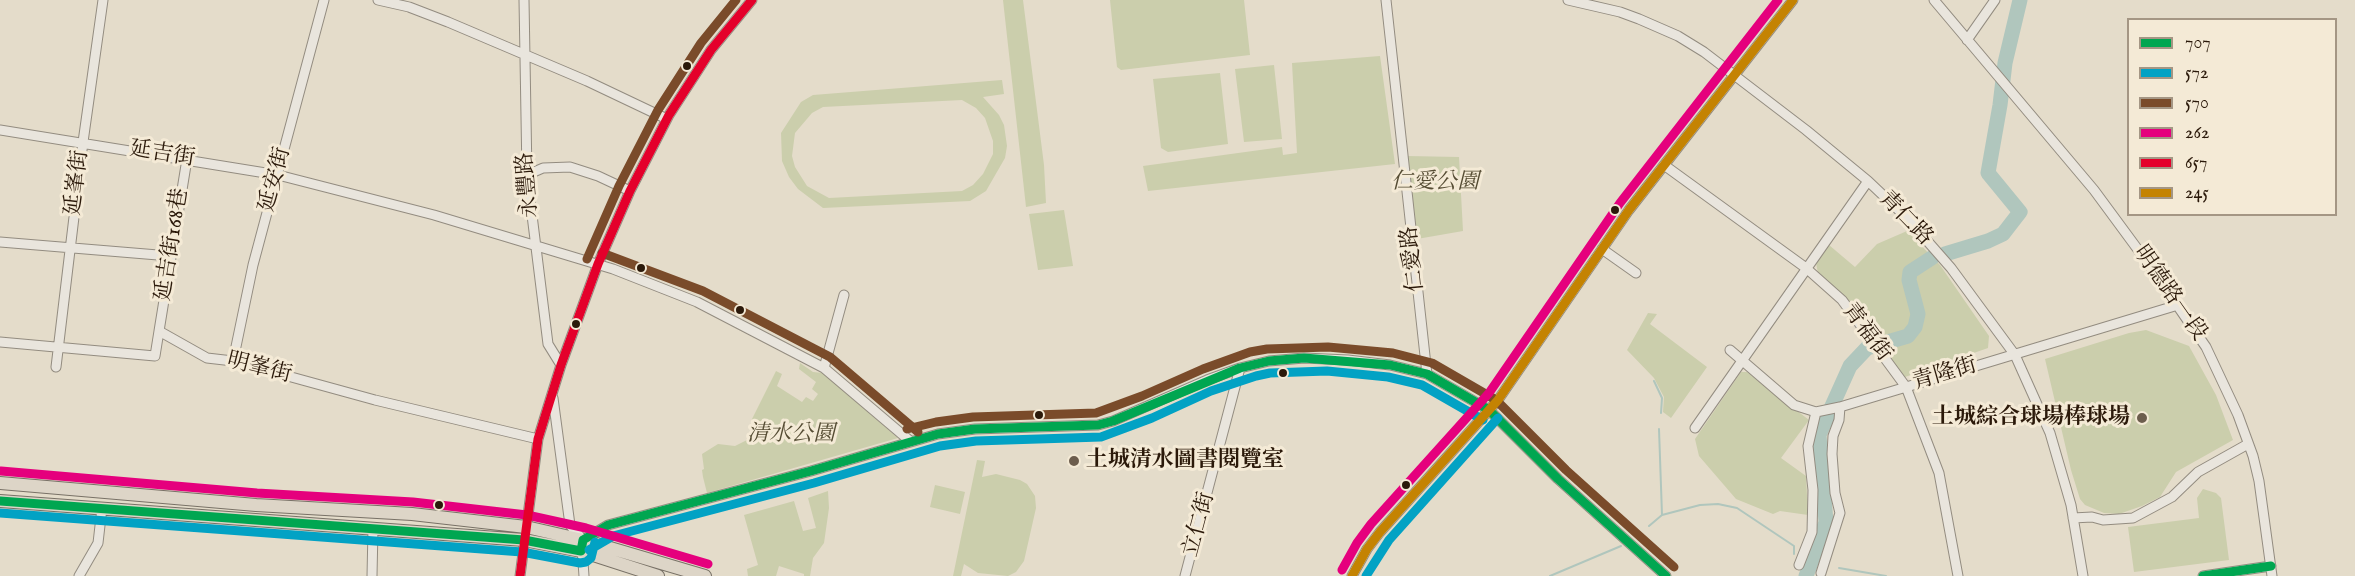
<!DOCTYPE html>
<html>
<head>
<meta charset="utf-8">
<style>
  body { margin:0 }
  #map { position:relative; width:2355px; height:576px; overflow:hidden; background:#e4dcca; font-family:"IM FELL English",serif }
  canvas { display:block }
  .legend { position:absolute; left:2127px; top:18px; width:210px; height:198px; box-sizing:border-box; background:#f4ead6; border:2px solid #a49684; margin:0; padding:8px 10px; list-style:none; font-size:18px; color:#2b190a }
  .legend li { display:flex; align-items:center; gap:12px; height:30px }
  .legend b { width:30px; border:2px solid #a49684 }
</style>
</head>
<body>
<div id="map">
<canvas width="2355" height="576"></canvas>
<ul class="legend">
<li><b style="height:8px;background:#00a651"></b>707</li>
<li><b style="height:8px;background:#02a2c4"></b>572</li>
<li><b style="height:8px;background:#7a4b2a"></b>570</li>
<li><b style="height:8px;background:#e5007d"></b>262</li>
<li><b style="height:8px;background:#e4002b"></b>657</li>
<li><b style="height:8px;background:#c48302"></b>245</li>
</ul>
</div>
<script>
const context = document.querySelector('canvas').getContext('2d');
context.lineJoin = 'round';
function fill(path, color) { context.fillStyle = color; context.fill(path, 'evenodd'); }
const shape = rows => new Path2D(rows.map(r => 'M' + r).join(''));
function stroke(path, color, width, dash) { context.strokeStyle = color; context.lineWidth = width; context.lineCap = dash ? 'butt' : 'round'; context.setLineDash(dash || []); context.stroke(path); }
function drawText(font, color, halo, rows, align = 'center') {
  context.font = font + ' "IM FELL English","Noto Serif TC",serif'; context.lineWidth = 6; context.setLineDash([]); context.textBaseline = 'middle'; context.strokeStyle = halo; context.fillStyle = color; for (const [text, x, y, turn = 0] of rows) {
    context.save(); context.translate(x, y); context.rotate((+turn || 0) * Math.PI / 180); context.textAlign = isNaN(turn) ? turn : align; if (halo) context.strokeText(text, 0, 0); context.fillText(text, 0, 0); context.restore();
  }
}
const green = shape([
  [1003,0,1023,0,1044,165,1046,203,1026,207],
  [1110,0,1244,0,1250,55,1121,70,1117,67],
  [1380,56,1395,164,1148,191,1143,166,1282,147,1283,155,1297,153,1292,63],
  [1274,65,1282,139,1244,142,1235,69],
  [1220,73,1228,144,1168,152,1161,148,1153,79],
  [1002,80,1004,94,983,97,999,115,1004,125,1007,146,1005,158,986,191,970,201,823,208,798,189,789,177,782,161,781,133,801,102,813,95],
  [962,100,976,108,985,118,993,141,993,154,983,174,973,185,962,191,829,198,807,186,795,167,792,156,795,133,812,113,823,107],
  [1407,156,1459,157,1463,231,1417,239],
  [1064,210,1073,266,1038,270,1029,214],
  [1907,231,1940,265,1989,336,1988,348,1905,377,1818,274,1816,262,1829,245,1855,267,1877,244],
  [1648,313,1657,314,1650,324,1707,367,1671,418,1663,412,1664,397,1654,378,1627,350],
  [2146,330,2189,346,2216,395,2233,440,2176,472,2160,497,2142,506,2119,514,2104,513,2085,505,2080,499,2071,470,2045,359,2129,333],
  [800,363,813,372,823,373,898,438,707,493,703,477,702,470,704,469,702,454,718,444,735,446,757,435,752,419,776,371,782,374,777,386,802,402,806,397,813,401,818,394,812,389,816,382,799,369],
  [1741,372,1747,372,1809,420,1781,458,1806,476,1808,515,1780,511,1773,514,1736,499,1699,456,1695,439],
  [977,460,985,461,982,477,996,474,1020,480,1027,484,1035,496,1036,508,1024,561,1016,572,1008,576,978,573,964,564,961,576,953,576],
  [935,485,965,492,960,514,930,507],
  [2203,489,2216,493,2221,498,2229,560,2134,572,2128,527,2199,518,2197,498],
  [828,491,829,508,824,543,813,558,810,576,804,576,804,574,779,566,776,576,748,576,747,569,758,565,744,515,794,501,803,531,816,528,808,498]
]);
const stream = shape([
  [1654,381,1662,398,1661,413],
  [1659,429,1662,515],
  [1649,526,1662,515,1700,505,1718,504,1737,508,1794,546,1794,554],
  [1839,568,1886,576],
  [1550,576,1621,546]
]);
const river = shape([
  [1945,254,1988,241,2003,234,2020,212,1988,173,2000,105,2005,63,2020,0],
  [1806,576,1826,522,1819,435,1850,366,1867,348,1908,336,1915,327,1918,314,1909,280,1910,272,1933,257]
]);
const minor = shape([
  [378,0,409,7,448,22,587,81,667,119],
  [524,0,527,175,548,344,561,365],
  [1386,0,1427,374],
  [1568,0,1620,12,1639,19,1678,36,1704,52,1806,130,1868,181,1908,219,1951,268,2015,355,2050,433,2071,505,2083,576],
  [1934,0,2094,190,2150,266,2206,347,2238,415,2253,456,2259,481,2272,576],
  [1967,40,1995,0],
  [0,130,278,175,434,215,613,269,697,302,824,368,910,441],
  [1664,165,1806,268,1842,300,1906,387,1939,473,1958,576],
  [527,175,543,168,570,167,598,176,630,191],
  [0,242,170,256],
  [1602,249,1636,273],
  [159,331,187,159],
  [0,342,155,356,159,331,207,358,233,361,375,400,538,439],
  [1730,350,1794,405,1816,412,1840,407,2178,305],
  [233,361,253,265,324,0],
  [56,367,83,142,103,0],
  [824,368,844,295],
  [553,398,570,525,583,540],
  [1695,428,1868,181],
  [2073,518,2092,517,2103,520,2133,518,2172,497,2198,472,2248,444],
  [583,540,608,525,811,471,938,434,975,429,1098,425,1113,421,1207,380,1240,368,1269,361,1304,358,1348,360,1390,365,1427,374,1489,410,1558,479,1666,576],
  [582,548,584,576],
  [1799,565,1812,532,1813,490,1808,446,1816,412],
  [1821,573,1840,513,1835,493,1832,454,1833,436,1839,420,1840,407],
  [79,576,98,543,102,508],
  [372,576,373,529],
  [520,576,538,439,561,365,598,264,630,191,669,115,711,50,752,0],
  [1185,576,1240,368],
  [1352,576,1367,549,1380,532,1498,400,1629,210,1793,0],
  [2203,576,2271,566]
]);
const major = shape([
  [0,483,256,505,412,514,526,527,583,540,705,576],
  [0,501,524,540,581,551,658,576]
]);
const bus1 = shape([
  [0,501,524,540,581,551,583,540],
  [583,540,608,525,811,471,938,434,975,429,1098,425,1113,421,1240,368,1269,361,1304,358,1390,365,1427,374,1489,410,1558,479,1666,576],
  [2203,576,2271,566]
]);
const bus2 = shape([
  [0,513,522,552,580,563,586,562,591,558,595,542],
  [589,550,613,536,814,483,940,446,976,441,1101,437,1152,418,1211,391,1256,376,1270,373,1327,371,1388,377,1422,385,1483,420],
  [1366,576,1389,540,1498,418]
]);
const bus3 = shape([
  [602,253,703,291,830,357,918,432],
  [587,259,619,186,658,110,701,43,736,0],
  [907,429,936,422,973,417,1096,413,1142,396,1203,369,1250,352,1267,349,1328,347,1393,353,1432,363,1496,400,1566,470,1674,567]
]);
const bus4 = shape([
  [1,471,257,493,413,502,527,515,586,528,708,564],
  [1342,570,1357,543,1371,524,1489,393,1620,203,1778,0]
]);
const bus5 = shape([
  [520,576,538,439,561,365,598,264,630,191,669,115,711,50,752,0]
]);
const bus6 = shape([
  [1352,576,1367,549,1380,532,1498,400,1629,210,1793,0]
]);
const markers = [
  [687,66,5,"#2b190a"],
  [1615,210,5,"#2b190a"],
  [641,268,5,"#2b190a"],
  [740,310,5,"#2b190a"],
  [576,324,5,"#2b190a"],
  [1283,373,5,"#2b190a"],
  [1039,415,5,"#2b190a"],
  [2142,418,6,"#6c5d4d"],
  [1074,461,6,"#6c5d4d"],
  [1406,485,5,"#2b190a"],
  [439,505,5,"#2b190a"]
];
const streetNames = [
  ["延吉街",162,155,9],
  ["延安街",276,180,-75],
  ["延峯街",78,183,-83],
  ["永豐路",529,185,-95],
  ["青仁路",1905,219,46],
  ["延吉街168巷",173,245,-81],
  ["仁愛路",1414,259,-96],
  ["明德路一段",2169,294,55],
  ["青福街",1866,333,53],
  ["明峯街",259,369,14],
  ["青隆街",1945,375,-16],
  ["立仁街",1200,525,-75]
];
const parkNames = [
  ["仁愛公園",1435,183],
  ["清水公園",791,435]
];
const poiNames = [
  ["土城綜合球場棒球場",2130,418],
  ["土城清水圖書閱覽室",1086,461,"left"]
];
fill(green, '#cbceac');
stroke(stream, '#b0c6bd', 2);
stroke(river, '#b0c6bd', 15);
stroke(minor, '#938c80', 11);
stroke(major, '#787166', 14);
stroke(minor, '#e9e5dd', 9);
stroke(major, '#ddd5c7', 12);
stroke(bus1, '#00a651', 9);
stroke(bus2, '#02a2c4', 9);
stroke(bus3, '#7a4b2a', 9);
stroke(bus4, '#e5007d', 9);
stroke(bus5, '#e4002b', 9);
stroke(bus6, '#c48302', 9);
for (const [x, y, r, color] of markers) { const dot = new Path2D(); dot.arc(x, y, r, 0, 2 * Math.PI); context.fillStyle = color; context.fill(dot); stroke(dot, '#f4ead6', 2); }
drawText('22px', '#2b190a', '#f4ead6', streetNames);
drawText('italic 22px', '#554c33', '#f4ead6', parkNames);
drawText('bold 22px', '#2b190a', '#f4ead6', poiNames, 'right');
</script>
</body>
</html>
